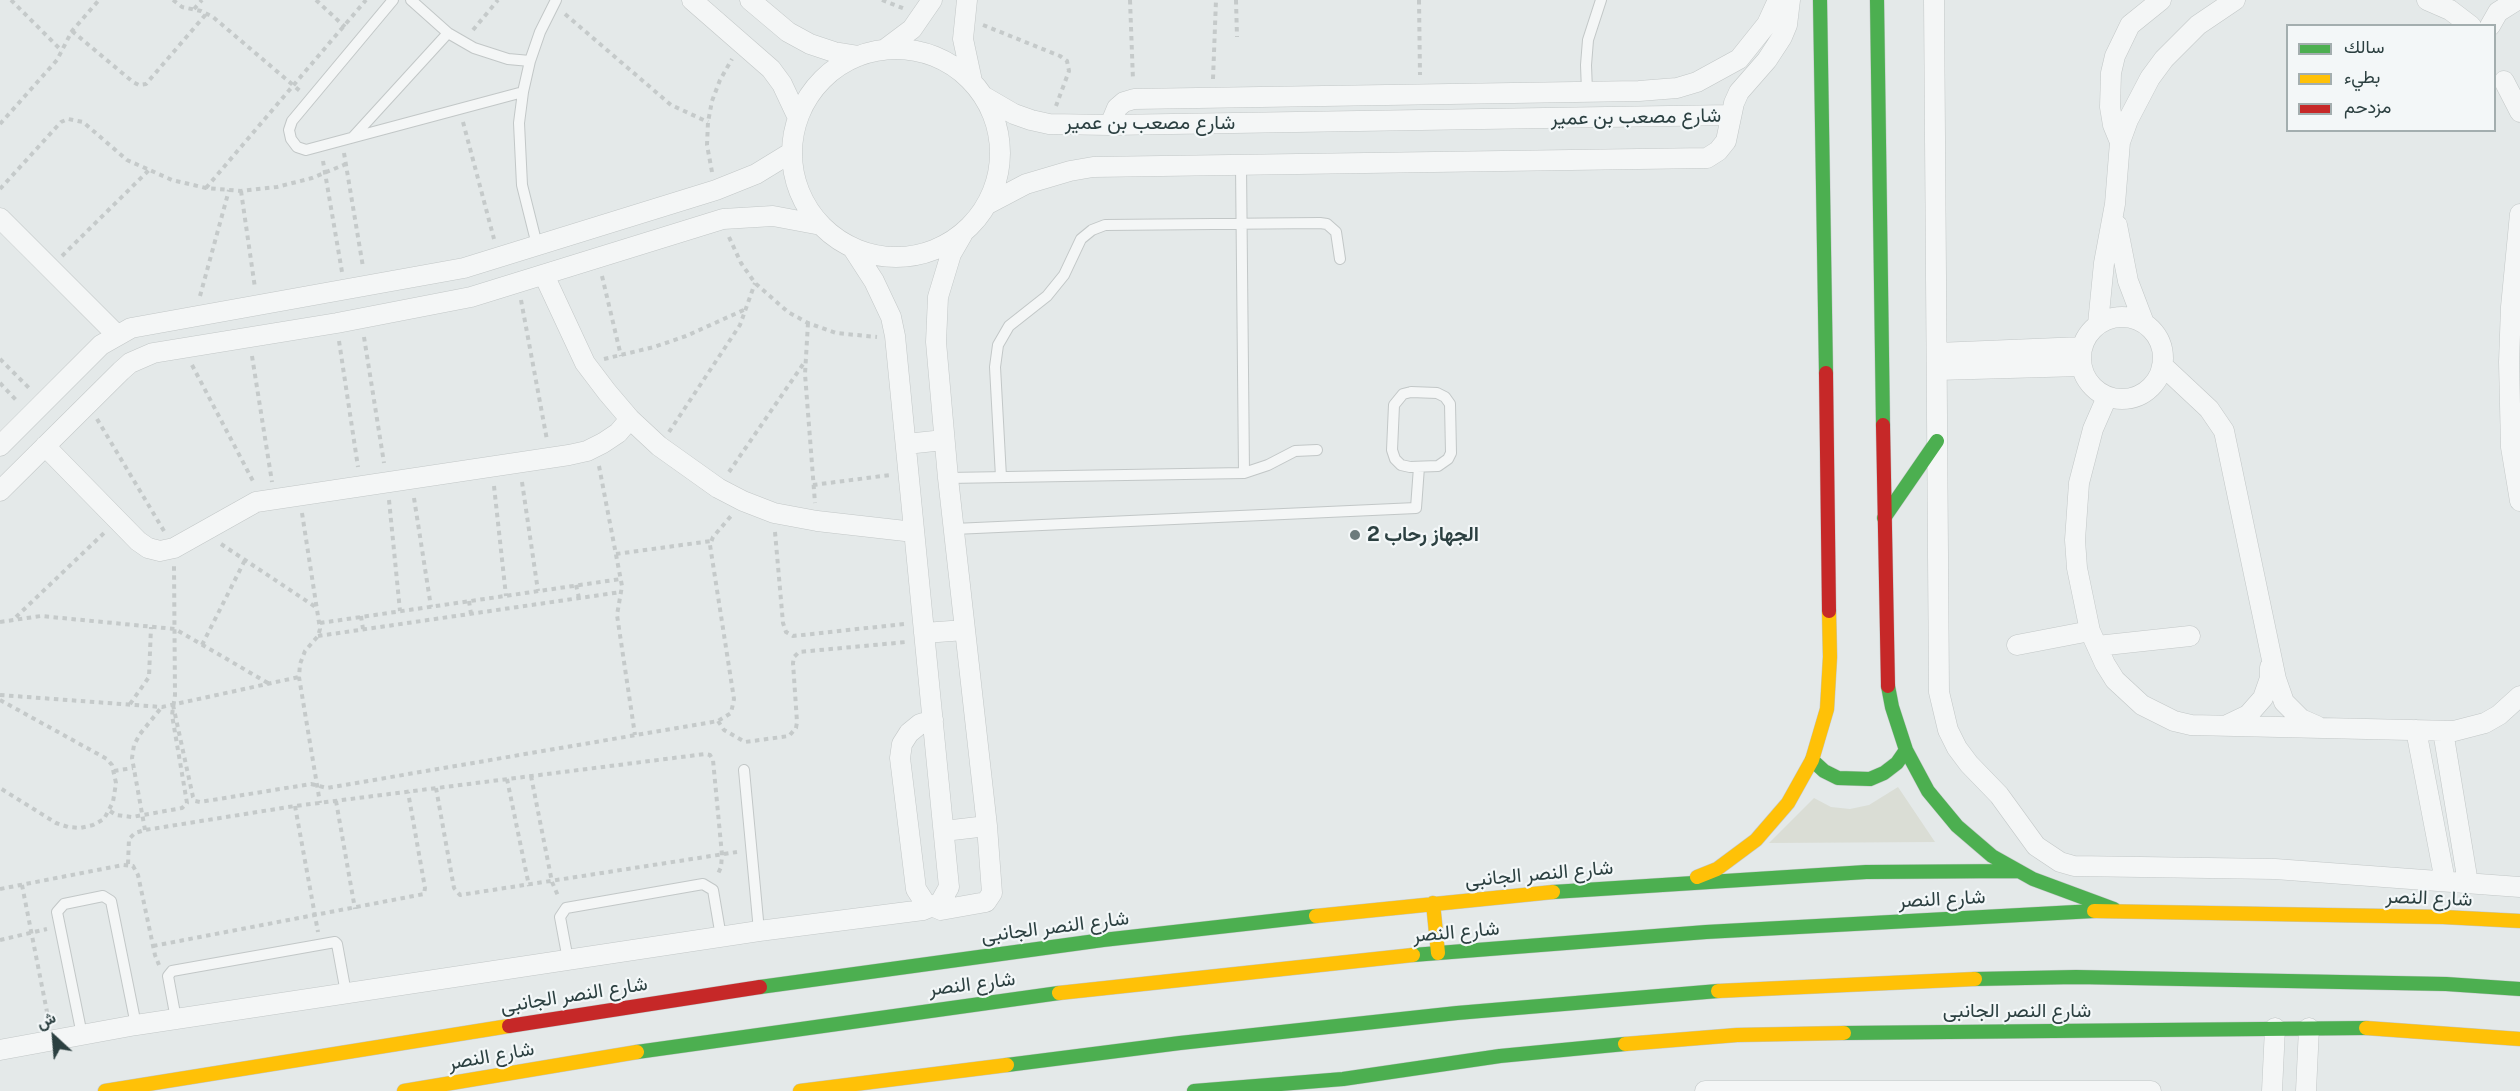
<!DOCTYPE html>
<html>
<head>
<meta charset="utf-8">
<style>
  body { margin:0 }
  #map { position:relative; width:2520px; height:1091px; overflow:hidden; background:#e4e9e9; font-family:"Public Sans",Vazirmatn,sans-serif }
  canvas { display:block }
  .legend { position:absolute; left:2286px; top:24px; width:210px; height:108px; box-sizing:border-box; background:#f3f7f8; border:2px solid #a3aeaf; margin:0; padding:8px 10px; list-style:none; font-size:18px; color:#2c4041 }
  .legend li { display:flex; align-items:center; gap:12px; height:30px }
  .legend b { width:30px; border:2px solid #a3aeaf }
  .north { position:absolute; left:24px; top:1007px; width:60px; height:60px; -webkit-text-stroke:4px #f3f7f8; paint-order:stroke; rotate:334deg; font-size:16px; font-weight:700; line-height:24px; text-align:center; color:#2c4041 }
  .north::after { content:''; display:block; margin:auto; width:21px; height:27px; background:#2c4041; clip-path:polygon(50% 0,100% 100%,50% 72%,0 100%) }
</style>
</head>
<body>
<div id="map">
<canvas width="2520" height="1091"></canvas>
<ul class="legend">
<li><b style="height:8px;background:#4caf50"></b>سالك</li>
<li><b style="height:8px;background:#ffc107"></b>بطيء</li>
<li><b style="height:8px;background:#c62828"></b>مزدحم</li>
</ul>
<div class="north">ش</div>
</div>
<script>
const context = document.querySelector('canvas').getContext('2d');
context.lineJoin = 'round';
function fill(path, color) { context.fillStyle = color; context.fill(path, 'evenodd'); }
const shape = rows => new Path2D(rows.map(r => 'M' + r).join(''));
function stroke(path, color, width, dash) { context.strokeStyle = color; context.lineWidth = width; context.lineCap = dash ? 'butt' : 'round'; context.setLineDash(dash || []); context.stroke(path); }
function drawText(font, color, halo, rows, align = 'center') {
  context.font = font + ' "Public Sans",Vazirmatn,sans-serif'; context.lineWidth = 4.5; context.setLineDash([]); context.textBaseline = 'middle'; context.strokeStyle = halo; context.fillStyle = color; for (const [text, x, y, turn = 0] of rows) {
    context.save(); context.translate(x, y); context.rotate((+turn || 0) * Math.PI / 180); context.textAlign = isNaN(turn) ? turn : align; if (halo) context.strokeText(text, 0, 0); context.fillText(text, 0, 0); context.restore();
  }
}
const green = shape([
  [1898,787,1935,842,1769,843,1814,798,1831,807,1850,809,1869,805]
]);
const path = shape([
  [11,0,62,51],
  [173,0,182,7,201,11,213,17,300,91],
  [316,0,345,27],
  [882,0,905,9],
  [1130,0,1133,80],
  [1236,0,1237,37],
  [1419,0,1420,75],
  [194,9,202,0],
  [565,14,671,105,708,122],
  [983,25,1060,56,1067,61,1069,71,1056,106],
  [473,30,498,0],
  [72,31,133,82,139,85,146,84,207,13],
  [1213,79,1216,0],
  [463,122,494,239],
  [0,124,57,60,72,31,99,0],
  [344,153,363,267],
  [323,161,342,272],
  [712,172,707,145,708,122,712,101,720,80,732,59],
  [206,188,366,0],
  [0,189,61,122,68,119,83,122,127,160,172,180,206,188,241,191,277,187,312,178,346,164],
  [241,191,255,288],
  [729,237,741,263,755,283,788,312,808,323,836,333,877,337],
  [62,256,149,170],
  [602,276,621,356],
  [200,296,229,190],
  [521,300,547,440],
  [808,323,805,374,815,503],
  [364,337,384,463],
  [339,341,358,467],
  [252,356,272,482],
  [0,359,31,390],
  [604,359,654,347,686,336,746,309],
  [192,365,254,483],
  [0,383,18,402],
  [97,419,164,531],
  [669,432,740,325,755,283],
  [599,466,622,586,617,615,635,735],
  [729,472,806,360],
  [522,482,538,591],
  [813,485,890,475],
  [494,486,506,596],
  [414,498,431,607],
  [389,500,400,611],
  [302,513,320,629,318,636,305,651,300,664,299,677,320,803],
  [775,532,783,623,786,632,793,636,904,624],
  [221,544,317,608],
  [616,554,711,541],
  [576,585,579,598],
  [469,601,471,614],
  [361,616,363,629],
  [16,617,104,533],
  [0,622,41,616,175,629,268,683],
  [320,623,621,579],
  [318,636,621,592],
  [202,645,245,560],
  [0,695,162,707,299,677],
  [0,700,107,759,112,765,116,783,113,802,104,819,93,825,80,828,68,827,56,823,0,788],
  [130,704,149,677,151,627],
  [173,705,193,797,195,801,200,802,311,784,327,788,718,721,731,713,734,699,710,545,713,537,731,516],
  [718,721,724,730,745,742,789,736,796,728,797,722,793,663,794,657,799,652,906,642],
  [114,771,133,768],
  [531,776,552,882,559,898],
  [507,779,529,886],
  [436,788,454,888,460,895,737,852],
  [336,801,355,909],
  [295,806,318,932],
  [110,811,116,815,132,817,182,808,187,803,172,715,175,695,174,566],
  [145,830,132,758,134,745,140,734,161,708],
  [128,864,129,839,135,833,145,830,295,806,705,754,710,755,713,760,722,855,721,867,717,876],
  [22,885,49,1022],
  [0,889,123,865,133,866,138,875,155,955,159,965],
  [0,940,47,929],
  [153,946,424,894,425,888,408,792]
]);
const lane = shape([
  [393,0,292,121,289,130,291,139,297,147,306,150,523,92],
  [411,0,448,33,474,48,508,59,530,61],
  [1587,91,1586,65,1588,40,1601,0],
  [353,137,448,33],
  [1241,165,1244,473],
  [537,245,522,185,519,123,523,92,530,61,540,32,556,0],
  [1411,392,1437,393,1445,397,1450,404,1451,453,1448,459,1438,466,1410,467,1401,465,1395,459,1392,450,1394,405,1403,394,1411,392],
  [1001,477,995,367,998,345,1009,326,1047,296,1064,275,1081,239,1092,230,1105,225,1320,223,1327,224,1336,232,1340,259],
  [948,478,1244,473,1268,465,1295,451,1317,450],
  [954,529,1416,508,1419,467],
  [744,770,759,931],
  [568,960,560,917,566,908,703,884,713,890,721,937],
  [176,1019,168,976,172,971,335,942,337,944,346,993],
  [82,1035,57,912,64,904,103,896,111,901,112,906,136,1025]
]);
const street = shape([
  [692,0,771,69,782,84,798,118],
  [750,0,788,32,810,44,834,52,859,56],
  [967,0,963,39,972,81],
  [1934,0,1939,692,1948,730,1957,748,1969,764,1999,795,2036,846,2060,862,2074,866,2275,869,2520,887],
  [2427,0,2450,10,2471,26],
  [2490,26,2498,12,2517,0],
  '792 153a104 104 0 1 1 208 0a104 104 0 1 1-208 0Z',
  [884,50,912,29,932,0],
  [2504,81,2520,112],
  [983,96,1014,114,1031,120,1049,124,1110,125,1731,115],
  [1110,125,1117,108,1124,102,1134,99,1639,91,1677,88,1697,82,1739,59,1767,24,1778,0],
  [2120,142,2113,125,2110,107,2111,73,2115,56,2130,25,2161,0],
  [986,205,1026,184,1070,171,1093,167,1707,158,1718,151,1726,141,1734,103,1739,92,1767,60,1782,37,1787,25,1790,0],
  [2520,214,2511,307,2509,362,2511,447,2520,501],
  [0,218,117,335],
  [2117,225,2128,281,2144,323],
  [544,275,585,363,607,392,630,419,659,446,718,488,743,501,774,513,817,521,914,532],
  '2081 358a41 41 0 1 1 82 0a41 41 0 1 1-82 0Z',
  [2098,324,2104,263,2115,204,2120,142,2128,120,2150,78,2164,59,2198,25,2235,0],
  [1937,353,2082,347],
  [2162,365,2209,409,2224,431,2276,679,2284,702,2301,719,2317,726],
  [1937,370,2081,366],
  [2107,397,2093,429,2079,483,2075,540,2077,568,2090,631,2105,664,2115,680,2142,705,2174,721,2191,725,2454,731,2485,723,2499,715,2520,696],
  [906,444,944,440],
  [0,446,101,345,131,328,464,268,716,190,756,174,792,152],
  [45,446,138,541,148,548,160,551,174,548,256,502,569,455,587,451,603,443,618,433,630,419],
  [0,491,121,371,130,363,153,353,337,323,471,297,723,219,773,216,821,225],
  [924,633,965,630],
  [2017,645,2090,631],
  [2097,646,2190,636],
  [933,720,920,724,909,733,902,744,900,758,916,889,925,903,941,910,986,902,992,893,987,826,948,478,936,342,938,297,951,254,962,235],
  [2227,725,2248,715,2263,698,2270,678,2270,667],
  [2416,730,2445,881],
  [2443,731,2468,883],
  [944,831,987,826],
  [0,1050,136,1025,759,931,923,910,940,903,949,887,895,336,891,317,874,281,852,247],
  [1705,1091,2151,1091],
  [2272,1091,2275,1028],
  [2306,1091,2309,1028]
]);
const fast = shape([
  [1820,0,1826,373],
  [1877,0,1883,425],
  [1884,518,1937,441],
  [1888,686,1892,707,1906,750,1928,791,1957,826,1992,856,2033,879,2114,909],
  [1812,760,1824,771,1838,778,1870,779,1884,773,1897,763,1906,750],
  [1553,892,1866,872,2018,871],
  [1413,955,1706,932,2094,911],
  [1975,979,2076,977,2446,984,2520,989],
  [760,987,1103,940,1316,916],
  [1844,1033,2366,1028],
  [637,1052,1059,993],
  [1007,1065,1180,1043,1457,1013,1718,991],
  [1194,1091,1343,1079,1500,1056,1625,1044]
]);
const slow = shape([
  [1697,877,1717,869,1756,840,1788,803,1812,760,1827,709,1830,657,1829,611],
  [1433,903,1438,953],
  [2094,911,2443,917,2520,921],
  [1316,916,1553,892],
  [1718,991,1975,979],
  [1059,993,1413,955],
  [2366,1028,2520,1039],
  [1625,1044,1737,1035,1844,1033],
  [105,1091,509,1026],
  [404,1091,637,1052],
  [800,1091,1007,1065]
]);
const jam = shape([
  [1826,373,1829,611],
  [1883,425,1888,686],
  [509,1026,760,987]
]);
const markers = [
  [1355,535,6,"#6c7b7c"]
];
const streetNames = [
  ["شارع مصعب بن عمير",1636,117,-1],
  ["شارع مصعب بن عمير",1150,123],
  ["شارع النصر الجانبى",1539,874,-5],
  ["شارع النصر",2429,898,2],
  ["شارع النصر",1942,899,-3],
  ["شارع النصر الجانبى",1055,927,-7],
  ["شارع النصر",1456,932,-5],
  ["شارع النصر",972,984,-7],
  ["شارع النصر الجانبى",574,995,-9],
  ["شارع النصر الجانبى",2017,1011],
  ["شارع النصر",491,1056,-10]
];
const poiNames = [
  ["الجهاز رحاب 2",1367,535]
];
fill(green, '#daddd5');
stroke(lane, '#c2c7c7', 12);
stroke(street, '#c2c7c7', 21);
stroke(fast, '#c2c7c7', 15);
stroke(slow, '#c2c7c7', 15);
stroke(jam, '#c2c7c7', 15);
stroke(path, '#c5caca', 4, [4.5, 4.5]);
stroke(lane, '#f4f6f6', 10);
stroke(street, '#f4f6f6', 20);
stroke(fast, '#4caf50', 14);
stroke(slow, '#ffc107', 14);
stroke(jam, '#c62828', 14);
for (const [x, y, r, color] of markers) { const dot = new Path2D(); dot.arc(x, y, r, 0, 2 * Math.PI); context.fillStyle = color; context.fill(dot); stroke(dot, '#f3f7f8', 2); }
drawText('20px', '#2c4041', '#f3f7f8', streetNames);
drawText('bold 20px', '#2c4041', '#f3f7f8', poiNames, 'left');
</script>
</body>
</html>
